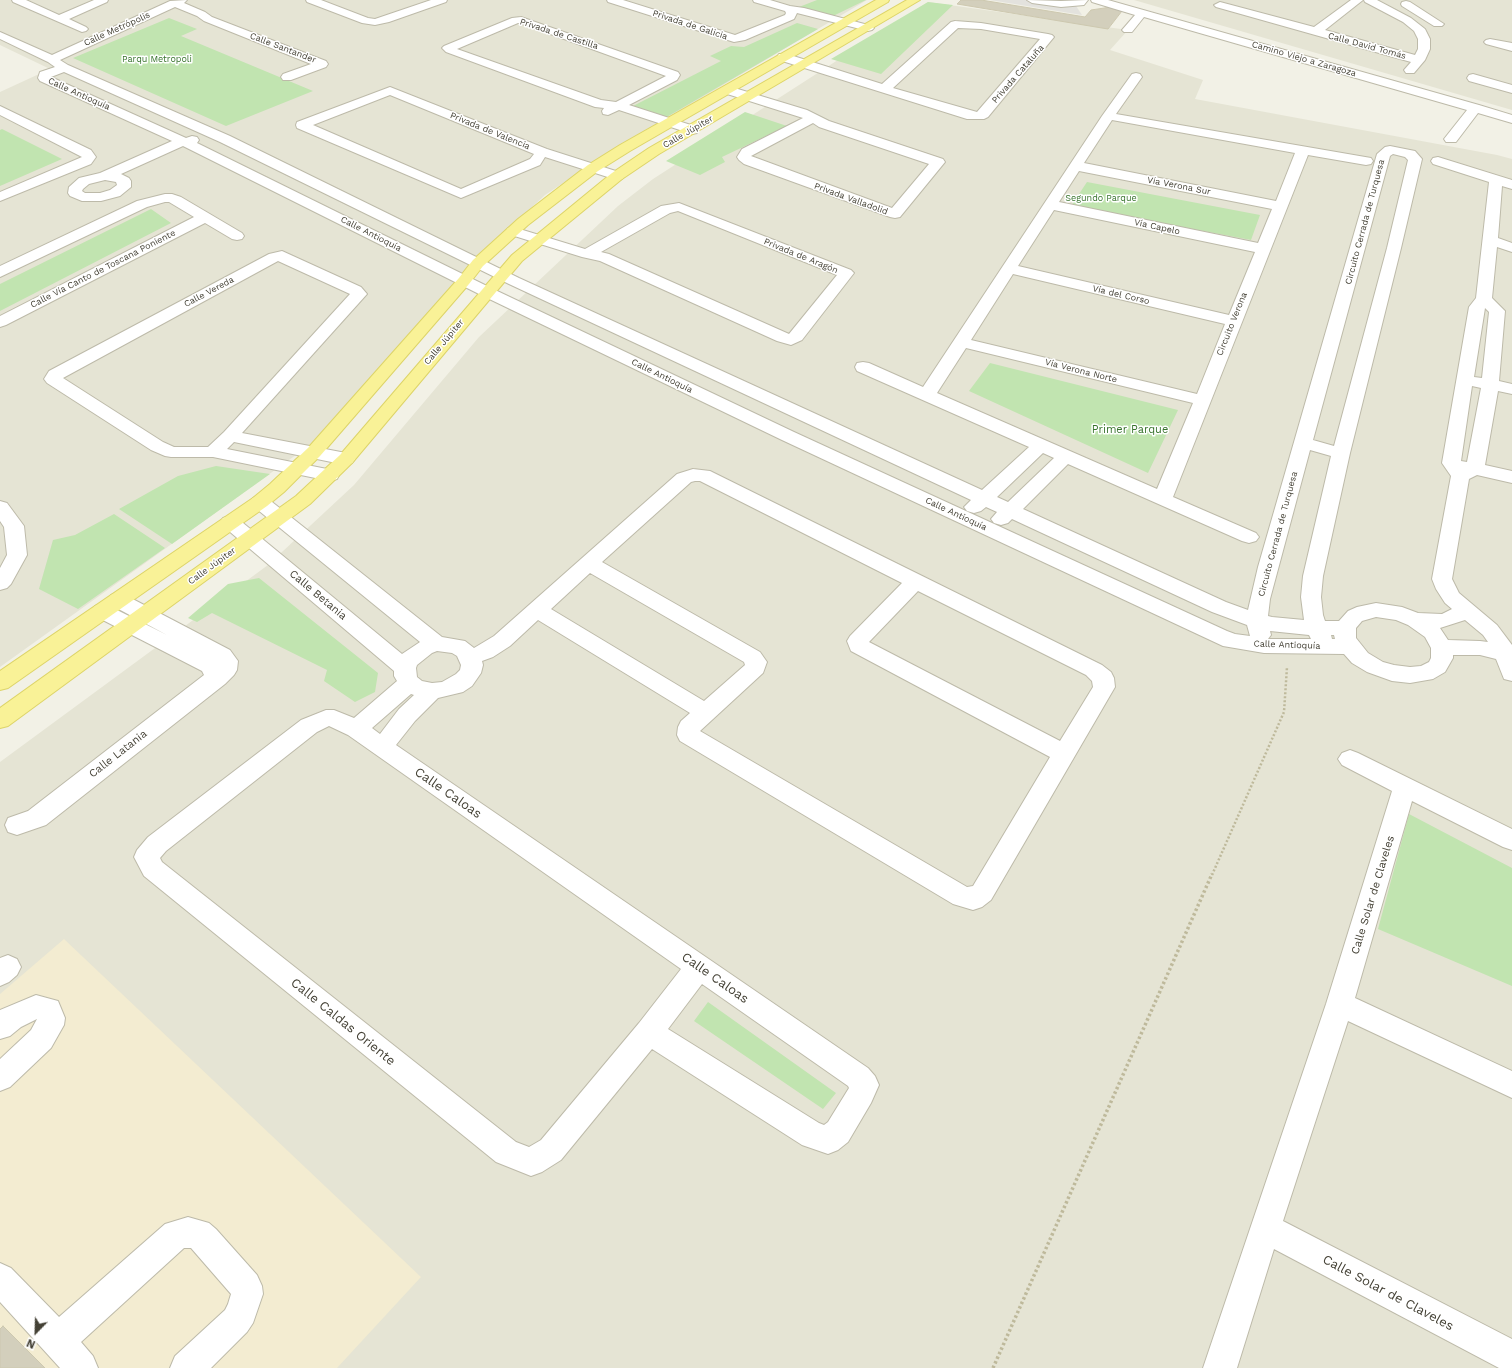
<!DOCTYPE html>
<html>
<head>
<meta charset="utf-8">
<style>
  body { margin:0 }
  #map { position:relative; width:1512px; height:1368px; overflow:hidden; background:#f2f1e6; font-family:"Work Sans",sans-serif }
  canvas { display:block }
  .north { position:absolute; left:16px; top:1312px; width:40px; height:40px; -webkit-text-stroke:3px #fff; paint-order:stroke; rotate:203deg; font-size:11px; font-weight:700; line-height:16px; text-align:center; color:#444135 }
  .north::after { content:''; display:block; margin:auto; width:14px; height:18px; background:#444135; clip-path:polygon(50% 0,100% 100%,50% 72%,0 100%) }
</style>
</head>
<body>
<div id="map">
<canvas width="1512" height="1368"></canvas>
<div class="north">N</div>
</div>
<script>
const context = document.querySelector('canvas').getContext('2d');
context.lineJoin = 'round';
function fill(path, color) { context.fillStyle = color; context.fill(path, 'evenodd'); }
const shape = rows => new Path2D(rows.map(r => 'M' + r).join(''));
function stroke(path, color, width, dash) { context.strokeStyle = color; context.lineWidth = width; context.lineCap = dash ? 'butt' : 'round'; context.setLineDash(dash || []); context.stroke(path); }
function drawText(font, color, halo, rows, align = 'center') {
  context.font = font + ' "Work Sans",sans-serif'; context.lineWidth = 3; context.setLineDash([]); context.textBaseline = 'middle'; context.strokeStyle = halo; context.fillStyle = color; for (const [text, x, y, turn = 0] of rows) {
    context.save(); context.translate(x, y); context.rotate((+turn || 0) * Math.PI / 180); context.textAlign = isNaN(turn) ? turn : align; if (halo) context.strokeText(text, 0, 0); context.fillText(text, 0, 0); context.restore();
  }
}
const residential = shape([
  [0,0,867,0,615,149,545,195,488,248,321,437,0,667,0,92,50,69,0,45],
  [1134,0,1512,0,1512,110],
  [928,2,1128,30,1110,50,1203,80,1195,99,1497,155,1512,159,1512,1368,0,1368,0,762,268,565,354,485,479,337,618,206,653,179]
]);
const commercial = shape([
  [64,939,421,1277,337,1368,0,1368,0,994]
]);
const green = shape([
  [817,0,866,0,833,16,799,7],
  [928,2,953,5,881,74,831,59],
  [169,18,197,29,181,36,313,91,226,126,73,58],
  [797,23,818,29,665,118,633,106,721,61,710,56,731,46,744,47],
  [745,112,787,126,722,157,725,162,700,175,666,161],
  [2,129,62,159,0,186,0,130],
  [1087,182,1260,215,1251,240,1071,206],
  [151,209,171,223,0,311,0,284],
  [990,363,1178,410,1148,473,969,391],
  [216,466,270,474,172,544,119,509,178,476],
  [114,514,165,548,78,609,39,589,53,540,75,535],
  [259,578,378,673,375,692,355,702,324,681,327,670,212,613,197,622,188,618,228,584],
  [1409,814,1512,868,1512,986,1378,929],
  [708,1002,836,1093,823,1109,694,1021]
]);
const parking = shape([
  [990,0,1072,0,1082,15]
]);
const building = shape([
  [961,0,981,0,1085,17,1091,10,1111,7,1122,11,1108,29,957,4,961,0],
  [3,1326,45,1368,0,1368,0,1329,3,1326]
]);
const pathFar1 = shape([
  [1212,875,1284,712,1287,667]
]);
const path = shape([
  [993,1368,1212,874]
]);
const minor = shape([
  [12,0,26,0,59,15,94,0,108,0,107,2,69,19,86,27,88,29,86,31,82,32,13,2,12,0],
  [187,0,184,3,205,12,212,17,326,61,328,64,326,67,291,80,283,80,281,77,283,74,311,64,204,21,197,16,175,7,60,60,68,65,230,136,519,278,982,490,1029,447,857,371,855,367,857,363,863,362,869,363,923,387,1102,116,1132,74,1136,73,1140,74,1142,77,1116,114,1371,158,1373,161,1371,164,1366,165,1308,155,1173,497,1256,533,1259,537,1256,541,1249,543,1242,541,1068,464,1023,509,1226,602,1248,610,1258,567,1377,154,1385,147,1390,146,1415,151,1422,159,1401,248,1350,453,1323,576,1321,597,1323,615,1325,621,1339,621,1348,611,1357,607,1376,603,1402,607,1418,613,1442,614,1452,609,1445,603,1436,589,1432,579,1451,476,1442,463,1469,307,1476,298,1489,182,1433,164,1431,161,1433,158,1438,157,1512,180,1512,189,1502,186,1498,238,1512,243,1512,252,1497,247,1492,298,1505,311,1499,381,1512,384,1512,394,1498,391,1485,465,1512,471,1512,483,1477,475,1469,479,1452,579,1459,593,1497,625,1512,645,1512,681,1504,679,1496,659,1480,655,1453,655,1453,658,1445,672,1433,679,1410,683,1392,681,1367,672,1352,663,1344,654,1264,653,1223,646,782,440,481,295,183,146,121,174,129,178,131,181,131,187,120,196,101,201,82,201,70,196,68,193,69,187,79,178,100,173,172,141,40,81,38,78,40,72,55,67,48,62,0,39,0,32,52,55,170,1,187,0],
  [64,72,220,142,509,284,971,500,964,507,967,511,974,513,981,511,986,507,997,512,991,519,994,523,1001,525,1008,523,1012,519,1212,612,1247,625,1250,636,1235,634,1227,631,794,432,493,289,197,143,199,140,197,137,192,136,186,138,51,77,64,72],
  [1112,120,1295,153,1276,201,1084,163,1112,120],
  [1393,154,1405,157,1408,160,1387,248,1334,446,1313,440,1390,156,1393,154],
  [1079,171,1272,209,1258,243,1059,202,1079,171],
  [105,180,116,182,117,185,110,190,100,193,85,193,82,191,83,189,89,184,105,180],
  [1054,210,1255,252,1229,315,1018,266,1054,210],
  [1013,274,1225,324,1197,394,971,340,1013,274],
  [1485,308,1489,312,1482,378,1474,377,1485,308],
  [966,348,1193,403,1157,489,937,393,966,348],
  [1472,386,1481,388,1467,462,1461,461,1472,386],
  [1310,450,1331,456,1303,576,1301,597,1304,620,1272,617,1268,616,1270,599,1310,450],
  [1043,453,1054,458,1008,502,997,497,1043,453],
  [1376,617,1396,620,1408,625,1425,637,1431,648,1431,658,1429,662,1421,666,1410,667,1394,665,1383,662,1368,653,1356,638,1356,628,1362,621,1376,617],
  [1465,620,1483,635,1488,642,1480,641,1448,640,1440,628,1465,620],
  [1270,631,1309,635,1311,639,1268,639,1271,635,1270,631],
  [1331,635,1334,635,1335,639,1332,639,1331,635],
  [306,0,321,0,368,18,375,19,431,0,447,0,446,2,389,22,375,25,362,23,307,2,306,0],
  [607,0,623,0,735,35,785,15,786,13,785,11,754,2,753,0,770,0,790,6,804,8,872,26,874,28,872,30,868,31,797,13,794,19,745,40,734,42,608,2,607,0],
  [1027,0,1061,1,1088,0,1084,5,1061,7,1032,3,1027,0],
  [1091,0,1108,0,1479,105,1512,115,1512,123,1478,113,1456,142,1446,142,1444,139,1467,110,1144,17,1132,32,1124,32,1122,30,1135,15,1092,2,1091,0],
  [1351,0,1363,0,1325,30,1415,55,1418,49,1418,39,1414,31,1403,22,1365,2,1364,0,1377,0,1411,18,1425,29,1430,39,1430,49,1425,60,1414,73,1406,73,1404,70,1411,62,1216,7,1214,5,1220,2,1314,27,1351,0],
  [1406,1,1410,2,1444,24,1442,26,1434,26,1402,6,1401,4,1402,2,1406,1],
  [521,17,678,72,680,75,677,80,629,105,697,127,699,130,697,133,692,134,619,110,608,115,603,114,602,111,604,108,595,107,446,52,442,48,444,46,512,18,521,17],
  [518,23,520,23,666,76,616,102,601,100,457,49,518,23],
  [955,21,981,23,1048,34,1052,35,1054,37,988,117,984,119,967,119,779,60,777,57,779,54,787,54,882,84,951,22,955,21],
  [958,28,981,29,1040,39,977,112,893,88,958,28],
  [1490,39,1512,43,1512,51,1486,44,1484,42,1486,40,1490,39],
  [1473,74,1512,85,1512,93,1469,81,1467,78,1469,75,1473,74],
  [728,86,807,110,829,121,943,159,945,162,900,217,895,218,890,217,744,164,739,160,737,157,742,149,803,118,724,93,722,90,724,87,728,86],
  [813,123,819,127,929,164,892,208,751,156,813,123],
  [390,87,547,149,622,173,624,176,622,179,617,180,545,157,540,165,461,198,297,128,296,125,297,122,390,87],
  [390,95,534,154,530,159,461,189,313,125,390,95],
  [0,106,91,150,96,157,91,164,0,201,0,192,82,157,0,115,0,106],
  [165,194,172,194,181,197,242,233,244,236,242,239,237,240,232,239,205,223,6,325,0,327,0,316,194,217,169,202,165,202,147,207,0,277,0,266,137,201,165,194],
  [679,203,851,270,854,273,802,340,791,345,777,341,600,261,582,257,508,234,506,231,508,228,513,227,585,249,661,206,679,203],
  [678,211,837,275,789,334,609,254,601,252,670,213,678,211],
  [282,251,361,287,367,294,242,433,346,453,352,455,355,459,352,463,346,465,234,442,227,449,337,471,339,475,337,479,330,481,213,457,171,457,165,456,151,450,47,383,44,379,49,371,269,254,282,251],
  [278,261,350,294,224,432,208,447,174,447,163,442,63,378,278,261],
  [693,469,710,471,1102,665,1111,672,1114,678,1115,687,991,900,982,907,973,910,953,904,680,741,677,735,678,727,681,721,690,713,538,620,510,646,493,657,482,661,483,665,481,673,472,686,463,692,438,698,415,721,396,745,868,1068,875,1076,879,1085,871,1103,848,1142,838,1150,828,1154,802,1145,652,1049,561,1160,542,1172,531,1176,496,1162,144,876,134,857,137,850,148,837,301,720,326,710,334,710,354,718,397,681,394,676,394,671,223,526,220,522,223,518,230,516,237,518,402,654,420,642,253,506,250,502,253,498,260,496,267,498,442,637,465,641,474,648,494,636,677,474,693,469],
  [695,481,700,481,902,583,850,636,847,641,851,651,1050,757,973,886,967,887,700,731,763,673,767,662,760,652,602,562,691,482,695,481],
  [590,573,744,662,745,665,704,701,551,609,590,573],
  [918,591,1086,675,1092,681,1093,687,1060,741,869,642,918,591],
  [437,651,452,653,457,656,461,665,460,670,456,674,442,682,432,683,422,681,417,677,416,668,417,665,432,653,437,651],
  [411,694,414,695,399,709,380,734,372,728,411,694],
  [329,726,348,735,681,969,639,1023,541,1140,529,1147,516,1142,162,862,160,858,166,851,317,732,329,726],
  [702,984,848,1086,849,1088,828,1122,824,1125,819,1123,668,1029,702,984],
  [0,501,7,503,24,526,27,555,11,584,7,588,0,590,0,568,7,555,4,527,0,521,0,501],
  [118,593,125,595,230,650,238,661,237,670,234,675,225,684,46,825,17,835,8,832,5,825,8,818,28,811,204,675,202,671,95,616,92,611,95,606,102,604,109,606,167,635,111,605,108,600,111,595,118,593],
  [1350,750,1358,753,1512,829,1512,850,1503,847,1412,801,1355,998,1512,1071,1512,1098,1348,1021,1283,1221,1512,1339,1512,1368,1499,1368,1274,1249,1237,1368,1203,1368,1326,1004,1392,791,1342,765,1338,759,1342,753,1350,750],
  [8,955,17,959,21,967,17,975,9,982,0,986,0,958,8,955],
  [36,995,58,1001,65,1018,64,1025,51,1048,10,1087,0,1091,0,1059,31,1030,37,1019,21,1027,10,1036,0,1039,0,1010,36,995],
  [188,1217,209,1223,216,1229,257,1275,262,1286,263,1294,253,1323,247,1332,211,1368,170,1368,175,1356,225,1310,228,1304,231,1294,191,1248,184,1248,81,1342,93,1356,98,1368,60,1368,0,1302,0,1263,11,1268,59,1317,165,1224,188,1217]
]);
const major = shape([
  [876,0,889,0,888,2,630,151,598,171,528,225,483,266,469,284,320,456,284,492,267,506,8,688,0,690,0,671,253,498,270,484,308,448,459,278,473,260,518,219,588,165,620,145,876,0],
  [907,0,920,0,659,154,622,179,522,261,352,463,310,504,8,726,0,728,0,708,296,496,340,455,512,255,612,173,649,148,907,0]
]);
const farStreetnames = [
  ["Privada de Galicia",690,25,18],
  ["Calle Metrópolis",117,29,-24],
  ["Privada de Castilla",559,34,18],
  ["Calle David Tomás",1367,46,15],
  ["Calle Santander",283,48,21],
  ["Camino Viejo a Zaragoza",1304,59,16],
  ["Privada Cataluña",1018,74,-49],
  ["Calle Antioquía",79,94,24],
  ["Privada de Valencia",490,131,22],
  ["Calle Júpiter",688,132,-30],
  ["Vía Verona Sur",1179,186,11],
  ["Privada Valladolid",851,199,20],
  ["Circuito Cerrada de Turquesa",1365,222,-75],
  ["Vía Capelo",1157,227,12],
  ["Calle Antioquía",371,234,27],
  ["Privada de Aragón",801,256,22],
  ["Calle Vía Canto de Toscana Poniente",103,269,-27],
  ["Calle Vereda",209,292,-28],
  ["Vía del Corso",1121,295,13],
  ["Circuito Verona",1232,324,-68],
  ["Calle Júpiter",444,342,-50],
  ["Vía Verona Norte",1081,371,14],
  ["Calle Antioquía",662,376,26],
  ["Calle Antioquía",956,514,25],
  ["Circuito Cerrada de Turquesa",1278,534,-75],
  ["Calle Júpiter",212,566,-36],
  ["Calle Antioquía",1287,645,2]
];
const farParknames = [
  ["Parqu Metropoli",157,59],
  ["Segundo Parque",1101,198]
];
const parkNames = [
  ["Primer Parque",1130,430]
];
const streetNames = [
  ["Calle Betania",318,595,40],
  ["Calle Latania",118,754,-38],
  ["Calle Solar de Claveles",1373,895,-73]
];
const nearStreetnames = [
  ["Calle Caloas",448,793,35],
  ["Calle Caloas",715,978,35],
  ["Calle Caldas Oriente",343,1022,39],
  ["Calle Solar de Claveles",1388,1293,28]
];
fill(residential, '#e5e4d4');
fill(commercial, '#f3ecd1');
fill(green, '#c1e4b0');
fill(parking, '#e3e2dd');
fill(building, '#d3cfbc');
stroke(building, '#cdc8af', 1);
stroke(minor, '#bdbaa9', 2);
stroke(major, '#ddd468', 2);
stroke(pathFar1, '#beb99b', 2.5, [2, 2]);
stroke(path, '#beb99b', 3.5, [2.5, 2.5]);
fill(minor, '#fff');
fill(major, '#f9f297');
drawText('9px', '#444135', '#fff', farStreetnames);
drawText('9px', '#37732c', '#fff', farParknames);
drawText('11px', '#37732c', '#fff', parkNames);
drawText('11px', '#444135', '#fff', streetNames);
drawText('13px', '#444135', '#fff', nearStreetnames);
</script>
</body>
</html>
